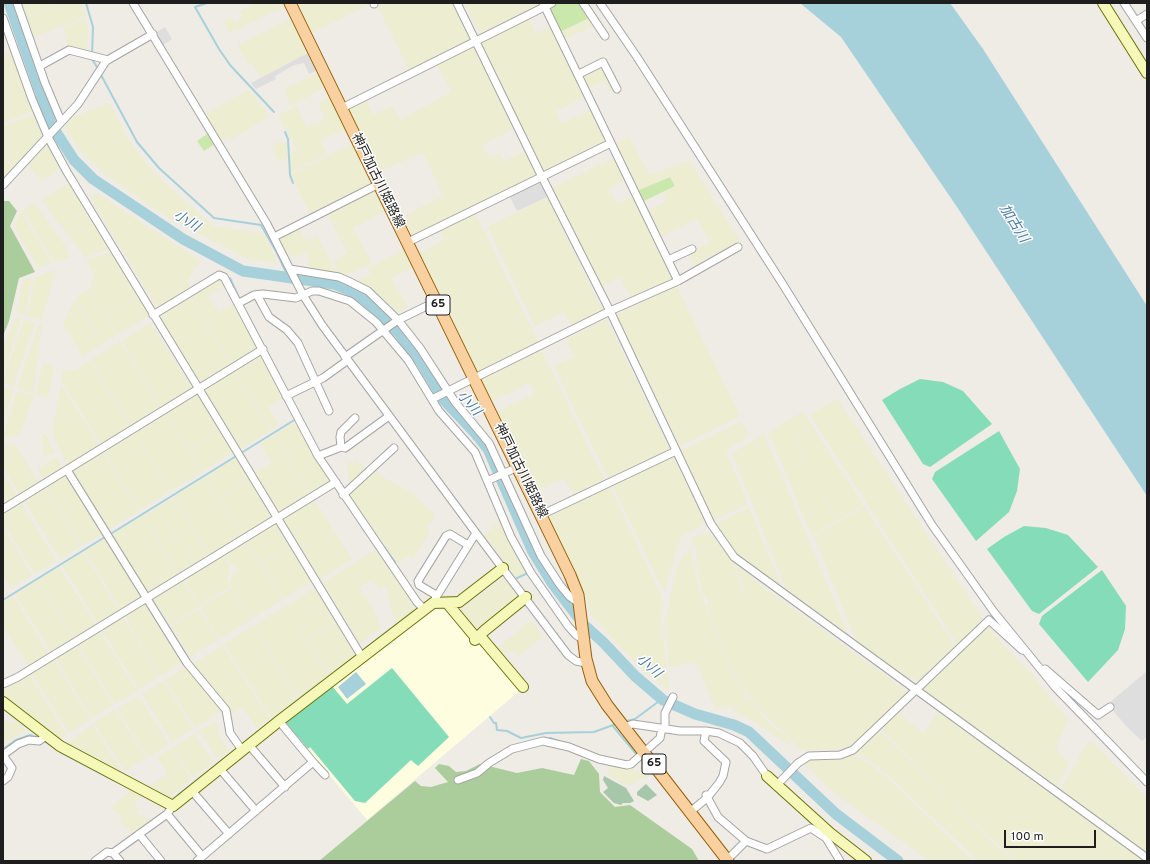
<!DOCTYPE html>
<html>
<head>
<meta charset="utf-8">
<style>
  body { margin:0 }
  #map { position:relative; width:1150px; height:864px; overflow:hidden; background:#efebe5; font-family:Overpass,sans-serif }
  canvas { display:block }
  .frame { position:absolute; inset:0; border:4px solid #1e1e1e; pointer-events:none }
  .scale { position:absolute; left:1004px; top:830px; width:92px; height:18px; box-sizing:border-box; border:2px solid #1e1e1e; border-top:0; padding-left:5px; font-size:12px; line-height:14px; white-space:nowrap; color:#1e1e1e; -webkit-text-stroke:3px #fff; paint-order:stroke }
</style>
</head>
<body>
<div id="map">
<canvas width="1150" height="864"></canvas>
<div class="frame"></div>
<div class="scale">100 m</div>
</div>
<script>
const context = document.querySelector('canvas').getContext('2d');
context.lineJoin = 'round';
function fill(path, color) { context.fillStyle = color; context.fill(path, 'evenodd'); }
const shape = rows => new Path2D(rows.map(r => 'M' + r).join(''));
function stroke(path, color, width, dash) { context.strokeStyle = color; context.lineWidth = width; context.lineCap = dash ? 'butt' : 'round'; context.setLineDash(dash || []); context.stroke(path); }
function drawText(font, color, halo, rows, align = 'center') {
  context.font = font + ' Overpass,"Noto Sans JP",sans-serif'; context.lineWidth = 3; context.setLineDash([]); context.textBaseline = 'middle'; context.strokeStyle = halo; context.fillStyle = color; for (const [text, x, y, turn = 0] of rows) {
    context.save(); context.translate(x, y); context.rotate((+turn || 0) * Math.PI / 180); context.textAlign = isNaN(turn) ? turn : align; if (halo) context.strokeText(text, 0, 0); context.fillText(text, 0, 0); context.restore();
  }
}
const education = shape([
  [436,609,447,610,481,642,519,689,517,693,367,820,285,722,419,619]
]);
const farmland = shape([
  [23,3,61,3,24,18,19,4],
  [64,3,80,3,86,16,31,38,24,19],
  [256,3,282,3,284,7,229,33,224,21,230,18,235,22,243,16,240,11],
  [296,3,372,3,311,33],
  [378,3,452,3,470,41,409,70,377,4],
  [464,3,541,3,542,4,480,33],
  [528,17,535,34,551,27,584,97,556,111,561,124,591,110,606,143,544,173,480,42],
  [86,18,88,31,86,51,68,49,64,27],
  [591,18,596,24,564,40,560,32],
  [291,19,308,53,261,77,252,63,248,64,238,45],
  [474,46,514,128,482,145,489,158,499,154,503,162,525,151,538,177,413,237,402,217,443,196,423,152,379,172,347,107,364,98,373,115,393,106,400,120,452,92,437,65],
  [12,52,34,111,3,122,3,56],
  [600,64,614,89,609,91,604,81,588,89,581,74],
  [320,72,326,86,291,106,284,89],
  [248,90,270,116,231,140,229,136,220,141,205,115],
  [330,97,345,128,320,141,327,154,290,172,290,154,297,150,278,115,296,107,306,127,325,120,319,104],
  [108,103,110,104,131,144,153,171,131,188,153,172,202,216,195,232,164,215,106,175,127,159,105,175,77,147,64,124,66,121],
  [35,114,44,137,3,179,3,126],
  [629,137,649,175,689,161,740,240,739,244,709,256,695,266,687,253,711,242,697,219,660,237,647,211,667,201,663,192,676,186,670,176,637,191,615,144],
  [46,142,61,167,42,181,26,163],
  [284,142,287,143,287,159,278,162,273,149,274,145,276,143],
  [352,144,371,184,310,214,291,174],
  [614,158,625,180,609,189,617,204,633,196,673,280,632,299,620,277,601,287,552,188],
  [71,182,87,210,61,226,42,200],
  [374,190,385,211,353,228,372,263,341,277,333,261,348,253,327,213],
  [97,193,146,226,187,252,140,279,90,198],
  [547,197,604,314,573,329,564,312,535,326,488,227],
  [33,202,66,247,70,257,54,262,23,211],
  [87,211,92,218,67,233,62,226],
  [21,212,52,263,38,267,14,226],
  [475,213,539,344,478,373,420,253,445,240,439,228],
  [204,218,213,226,265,234,277,264,248,259,197,233],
  [92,219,110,249,84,257,67,233],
  [298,227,306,241,317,236,338,276,309,270,307,252,293,258,290,253,286,255,279,239],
  [405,249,413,267,391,278,408,307,399,312,376,293,357,281,371,275,368,268],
  [112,252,137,295,106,315,90,287,94,278,94,273,86,260],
  [187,252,200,261,187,281,191,289,158,310,140,279],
  [55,270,42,320,27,316,35,278],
  [32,278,25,316,17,311,23,280],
  [223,278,226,284,208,296,218,312,205,321,191,298],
  [676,285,740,416,680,446,616,315],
  [90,289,117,334,102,344,76,298],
  [138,296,149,315,118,334,107,315],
  [190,298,231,365,201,384,159,317],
  [75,299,101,344,83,356,63,325],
  [235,303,259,348,232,365,205,321],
  [16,318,21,319,3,373,3,345],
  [606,319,670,450,609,480,554,366,574,357,566,339],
  [24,320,35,323,13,387,3,383,3,381],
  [151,323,192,388,162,407,122,341],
  [39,324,42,325,41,329,33,393,17,388],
  [120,342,161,407,131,426,91,360],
  [541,350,606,483,575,497,564,478,536,491,497,412,535,394,530,383,491,401,481,380],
  [261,353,284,397,268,407,279,425,272,429,234,369],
  [90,361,130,427,102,445,61,380,63,371,76,370],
  [43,363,54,367,48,398,36,394],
  [233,369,271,430,240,449,203,389],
  [61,385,99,445,68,465,52,434],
  [3,387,13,390,3,420],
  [17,391,34,396,19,435,3,438],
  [198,393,221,429,189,449,165,411],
  [837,399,983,619,958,645,810,415],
  [164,411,201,472,171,491,134,431],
  [803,412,863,504,838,520,785,422],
  [296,422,331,482,312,494,275,434],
  [741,422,749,436,725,450,748,504,714,520,681,451],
  [785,422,837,520,812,536,769,433],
  [221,430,234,451,202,472,189,450],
  [133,431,170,491,140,510,103,449],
  [42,434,45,434,54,452,44,458],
  [764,434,850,639,787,591,732,453],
  [274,435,286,453,271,462,260,444],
  [15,444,40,485,21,496,3,467,3,446],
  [102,450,139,511,108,530,72,471,72,469],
  [286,454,300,476,269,496,255,473],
  [673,456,707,523,681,536,664,592,614,488,614,482],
  [57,457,63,469,45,481,38,469],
  [237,457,250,479,219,498,206,477],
  [355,460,367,470,349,485,347,464],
  [371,471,375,471,389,481,364,498,390,481,415,495,436,516,427,527,430,532,413,559,409,555,398,563,348,494],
  [3,473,18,498,3,506],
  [65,473,103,531,102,534,82,545,46,486],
  [205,477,242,537,211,556,175,497],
  [300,477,311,495,280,514,269,496],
  [251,480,273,517,242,536,220,499],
  [45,486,81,546,60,559,23,499],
  [610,487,662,598,661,622,669,690,648,675,618,645,595,618,592,618,583,587,547,516],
  [174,498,209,555,194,565,157,507],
  [313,498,333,529,301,548,282,518],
  [20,501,56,561,35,574,3,522,3,511],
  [864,506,955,646,917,682,912,677,907,681,858,645,814,537],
  [157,508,193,565,180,573,144,516],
  [749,508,782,588,737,555,716,524],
  [500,511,529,572,516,577,484,535,497,524],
  [143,516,179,574,148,593,112,535],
  [277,519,293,544,260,564,245,539],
  [3,527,32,575,11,588,3,575],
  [333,529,352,559,320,579,301,549],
  [710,533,717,542,715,544,696,548,690,538],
  [106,538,144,598,122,611,85,551],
  [244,540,281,600,251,619,229,582,238,568,227,560,222,553],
  [721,544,732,558,743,594,745,594,737,569,740,567,759,584,908,692,852,747,841,749,811,750,801,749,793,745,795,742,768,718,741,686,722,647,707,605,709,602,702,591,698,569,696,549],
  [293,545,314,580,282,600,261,565],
  [377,549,416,608,395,624,386,585,380,588,371,580,358,588,347,568],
  [691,549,698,589,713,623,719,643,737,682,749,700,732,707,715,708,696,662,669,667,665,623,676,572,683,555],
  [83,552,120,612,99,625,62,565],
  [221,554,230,566,227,581,230,586,200,606,183,578],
  [59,567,97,627,75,641,38,580],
  [346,568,374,610,381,628,360,643,323,583],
  [504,577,519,597,476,629,461,609],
  [181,579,199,607,170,625,152,597],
  [37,581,74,641,53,654,15,594],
  [317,587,338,620,307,640,286,607],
  [231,588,250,620,219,639,201,608],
  [13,596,49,655,29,667,3,626,3,602],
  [145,602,182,662,161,676,124,615],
  [285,606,329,676,299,698,254,626],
  [199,609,218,640,190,657,171,627],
  [122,616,160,676,139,689,101,629],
  [531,620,543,637,519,656,512,651,502,655,497,649],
  [339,621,357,653,330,675,308,641],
  [253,626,298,699,272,718,224,644],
  [987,626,1013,656,1028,670,1068,720,1055,749,1069,763,1057,786,923,690],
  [99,631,137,691,115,704,78,644],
  [76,645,113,705,92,718,55,658],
  [222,646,270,719,257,728,242,707,231,714,193,664],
  [53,659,90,719,69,733,31,672],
  [186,667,223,712,218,713,195,728,165,680],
  [26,676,30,676,67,735,60,739,3,695,3,687],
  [163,681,193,729,172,742,142,694],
  [138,696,169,744,148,757,117,709],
  [751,700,766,720,791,741,789,745,749,718,731,709],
  [115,710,146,758,125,771,94,723],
  [898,712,923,734,938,712,1145,861,1017,861,982,830,881,729],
  [3,720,10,723,17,721,25,730,3,744],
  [216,721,220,738,229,750,218,759,199,731],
  [92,725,120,769,118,771,66,744],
  [879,731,953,802,985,836,1014,861,978,861,899,785,876,765,856,752],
  [195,734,213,762,193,778,173,747],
  [1088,742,1093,743,1147,798,1147,853,1060,791],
  [172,748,182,764,168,774,157,757],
  [853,754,873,766,896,786,973,861,930,861,833,792,804,763,807,759],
  [182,765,191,779,170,797,149,786],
  [609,765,632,766,633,771,647,770,648,777,636,781,633,785,621,783,608,774],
  [132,790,141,797,134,803,138,809,135,813,152,820,133,833,119,821,122,818,111,807]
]);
const grass = shape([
  [557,3,581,3,591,17,560,32,548,8],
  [210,132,216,143,204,151,197,141],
  [670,177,675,186,642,202,637,191]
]);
const forest = shape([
  [3,201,9,201,17,211,10,226,35,272,19,278,9,321,3,336],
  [581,759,589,761,599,774,600,792,615,807,630,805,692,849,699,861,319,861,415,781,421,786,431,787,448,782,435,768,439,764,449,766,456,772,466,771,480,764,517,773,542,768,574,775]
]);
const cemetery = shape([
  [604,776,626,788,634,801,630,803,623,803,621,805,614,803,603,792,608,788,603,780],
  [646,784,657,795,648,801,637,795,637,792]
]);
const pitch = shape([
  [920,379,943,382,963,391,992,424,930,467,923,464,882,400,900,389],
  [999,431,1020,469,1017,491,1009,512,976,541,932,479,935,472],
  [1024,526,1046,528,1068,535,1098,567,1039,614,1032,611,987,549,1004,537],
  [1102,570,1126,606,1125,629,1118,650,1088,682,1039,624,1042,616],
  [392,668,449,737,418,766,411,760,365,803,355,801,310,747,308,749,286,723,332,686,347,704]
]);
const parking = shape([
  [165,27,172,39,163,45,155,33],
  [308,53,317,70,309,74,304,63,294,65,275,76,276,79,256,89,251,83],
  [539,181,547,197,517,211,509,195],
  [1147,671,1147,737,1142,741,1126,726,1108,704]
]);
const water = shape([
  [800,3,950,3,983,49,1147,306,1147,496,957,207,841,37],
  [356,672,366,684,347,699,338,687]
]);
const stream = shape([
  [86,3,93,27,92,55],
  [207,3,195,7,219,49,230,65,274,112],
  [92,59,98,69],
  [100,73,137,142,159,168,214,218,261,225,277,253,289,279],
  [285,132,288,139,290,175,293,183],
  [230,278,240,300],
  [242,304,278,373],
  [112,533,296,419],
  [384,547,395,562],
  [517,578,528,573],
  [3,600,105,537],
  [335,672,414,611],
  [490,717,494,723,496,723,497,730,507,731,521,738,546,733,594,732,616,724],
  [627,721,635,719,662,699],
  [612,725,637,755],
  [550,738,562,742],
  [43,740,60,752,117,782],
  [3,749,16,740,30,735,39,738],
  [178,795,311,690]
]);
const river = shape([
  [9,3,52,126,74,160,93,179,183,239,243,271,334,284,351,291,365,300,398,332,421,362,444,400,476,434,488,449,533,552,552,583,584,625,603,642,635,676,663,700,695,714,734,725,749,732,836,814,898,861]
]);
const street = shape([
  [17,3,45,83,61,121],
  [133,3,267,224,303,295,322,325,476,533,568,655,576,661,586,663],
  [374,3,374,4],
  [457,3,542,177,610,311,711,524,734,557,1147,858],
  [543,3,678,281],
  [583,3,605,36],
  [600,3,637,57,782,283,932,525,994,612,1055,687,1147,782],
  [1124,3,1147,38],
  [3,18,32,99,48,137,67,172,362,657],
  [1136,21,1147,14],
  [40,66,69,50,108,60],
  [579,74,603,62,617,89],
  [342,108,552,3],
  [3,185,78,104,106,61,153,34],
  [274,237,379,184],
  [408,242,611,143],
  [668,260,692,249],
  [290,269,339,277,348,281,368,291,398,320,420,348,455,402,489,443,541,556,560,585,570,597,580,604],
  [257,295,269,317,287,330,298,343,329,411],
  [239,303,254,295,263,294,296,298,312,291,319,291,350,301,376,322,408,360,439,411,475,452,511,537,531,573,568,626,576,635,584,640],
  [153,315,219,275,224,277,318,456,417,602,425,610],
  [345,357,398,320,437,301],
  [286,396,323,378,348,360],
  [434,398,610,311,678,281,738,247],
  [341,447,340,437,341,432,355,418],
  [318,456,341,447,345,448,389,416],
  [67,470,187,663,226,710,230,733,242,750],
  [489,480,518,467],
  [343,495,394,448],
  [3,509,263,349],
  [541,515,676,451],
  [436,595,419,585,418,581,446,536,450,534,468,545],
  [435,599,476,533],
  [1045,669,1098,715,1110,707],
  [3,684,18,677,336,482],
  [624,727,633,724,680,731,706,731,719,733,740,743,753,756,767,776],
  [665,728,665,713,673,697],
  [249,745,285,787],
  [313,762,325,775],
  [220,769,256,811],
  [458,780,477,773,489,763,512,749,543,741,569,747,599,759,627,765,631,764,660,738,662,728],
  [3,781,8,777,12,768,3,755,18,744,29,740,39,741,46,736],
  [776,786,798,763,809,756,840,755,853,750,989,620,1022,650],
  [192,791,229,834],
  [706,795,718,817,746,841],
  [690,812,707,798,719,783,723,776,726,762,704,741,706,731],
  [167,814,202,856],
  [139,834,161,861],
  [828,835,826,838,840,861],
  [113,853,120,861],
  [727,860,746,841,767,849,811,828,826,838],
  [95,861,107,852,113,853,167,814,173,806],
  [197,861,313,762,279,721]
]);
const secondary = shape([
  [1103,3,1147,73],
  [447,603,477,639],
  [480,636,523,687],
  [475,640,484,631,526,597],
  [3,702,60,746,173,806,279,721,433,603,459,602,503,568],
  [767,776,830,833,866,861]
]);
const primary = shape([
  [290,3,570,575,578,595,586,659,592,681,607,705,728,861]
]);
const shields = [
  [438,305,24],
  [654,764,24]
];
const shieldNames = [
  ["65",438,305],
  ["65",654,764]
];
const streetNames = [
  ["神戸加古川姫路線",377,181,64],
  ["神戸加古川姫路線",520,471,64]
];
const waterNames = [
  ["小川",186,222,32],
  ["加古川",1013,224,58],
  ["小川",468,404,49],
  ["小川",648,667,42]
];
fill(education, '#fefddf');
fill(farmland, '#ecedd1');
fill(grass, '#cbe8ac');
fill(forest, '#abcd9b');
fill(cemetery, '#a7c7aa');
fill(pitch, '#85dcb8');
fill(parking, '#dedede');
fill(water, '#a6d1db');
stroke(stream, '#a6d1db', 2);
stroke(river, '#a6d1db', 11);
stroke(street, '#a5a5a5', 9);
stroke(secondary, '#6b7308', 12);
stroke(primary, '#956004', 13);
stroke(street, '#fff', 7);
stroke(secondary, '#f6f8ba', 10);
stroke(primary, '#f9d0a0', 11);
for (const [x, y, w] of shields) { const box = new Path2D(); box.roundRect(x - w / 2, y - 10, w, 20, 3); context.fillStyle = '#fff'; context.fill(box); stroke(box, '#1e1e1e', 1); }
drawText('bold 12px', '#1e1e1e', null, shieldNames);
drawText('13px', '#1e1e1e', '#fff', streetNames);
drawText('italic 14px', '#4a7aa4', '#fff', waterNames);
</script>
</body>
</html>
